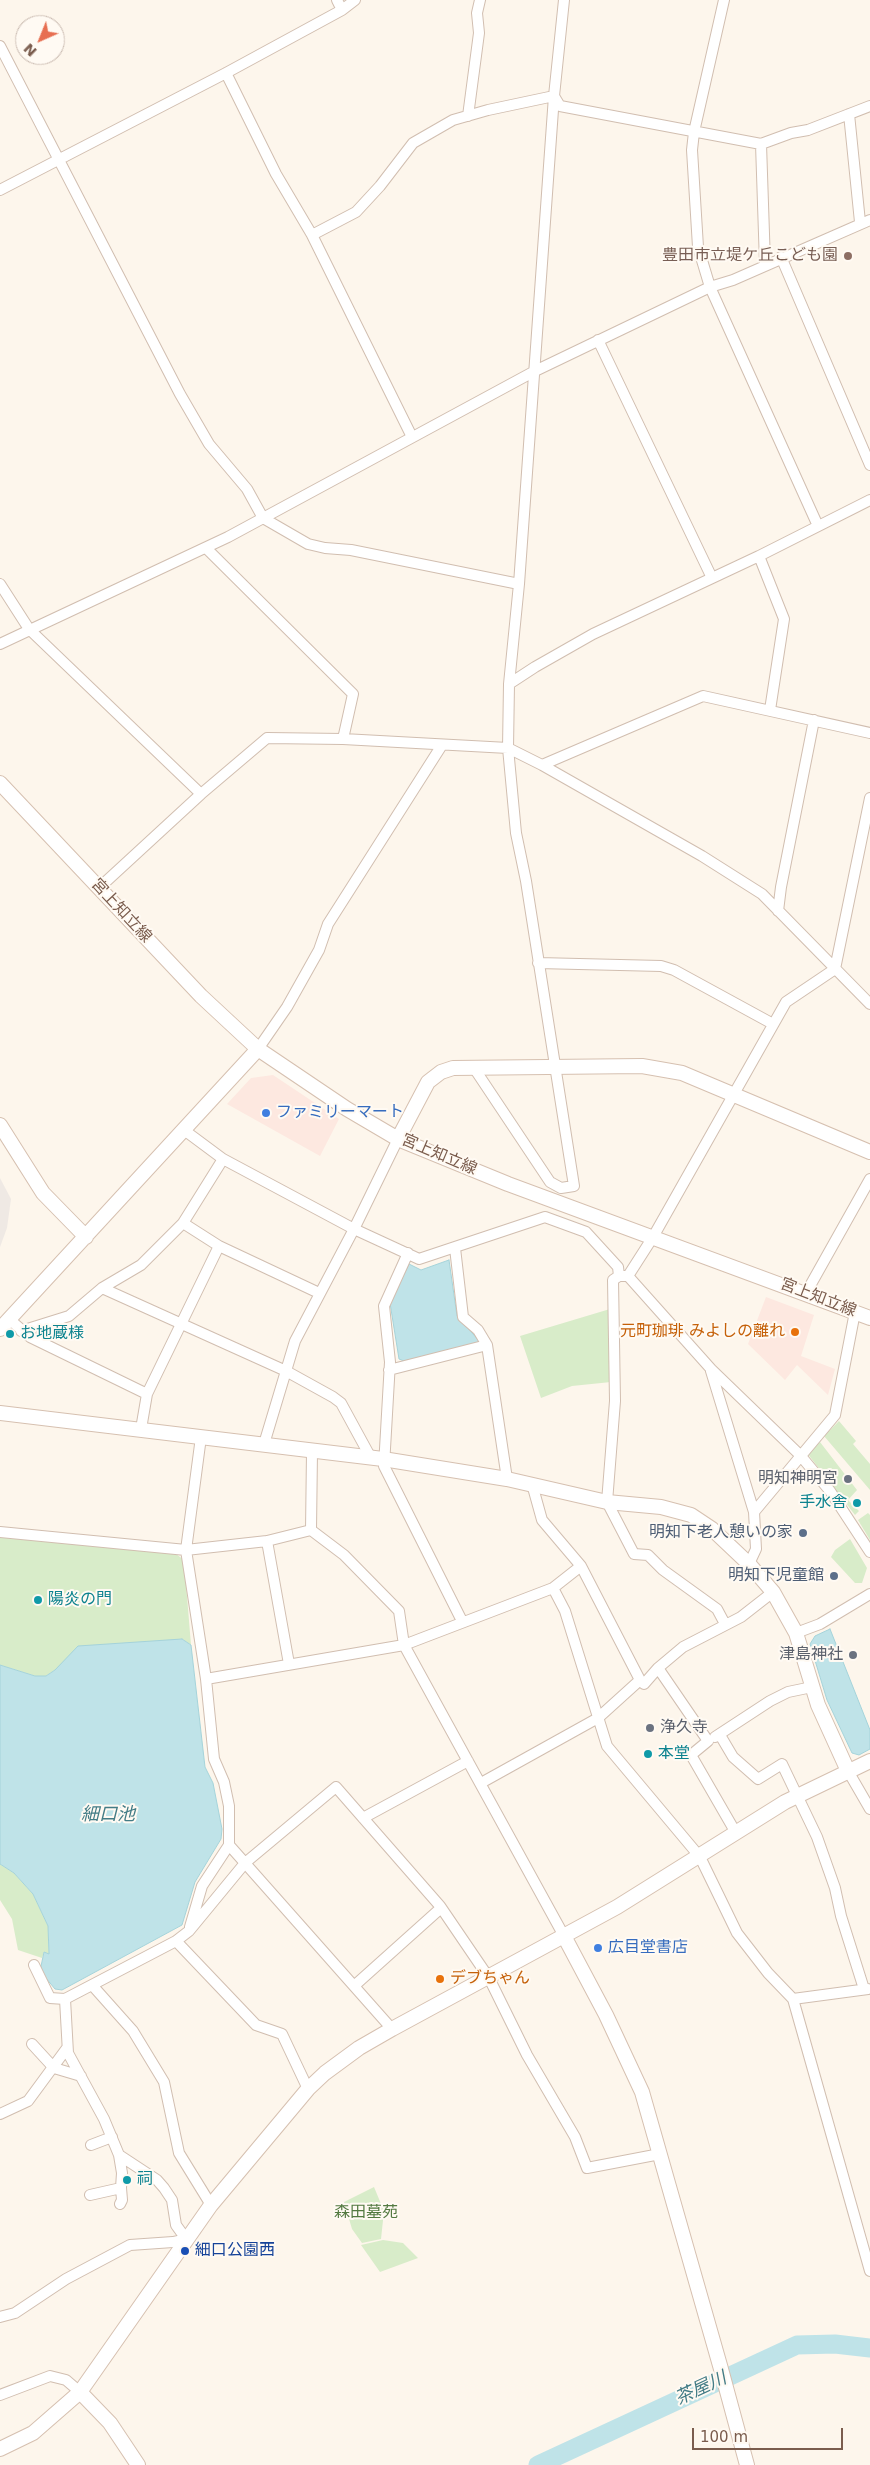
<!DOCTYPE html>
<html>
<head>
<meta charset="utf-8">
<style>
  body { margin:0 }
  #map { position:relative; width:870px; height:2465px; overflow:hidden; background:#fdf6ec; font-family:"DejaVu Sans",sans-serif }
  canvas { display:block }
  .north { position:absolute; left:15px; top:15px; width:50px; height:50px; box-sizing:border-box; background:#fffaf3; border:1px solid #cabbb1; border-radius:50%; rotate:224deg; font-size:14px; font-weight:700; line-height:20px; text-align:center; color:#7a5c4d }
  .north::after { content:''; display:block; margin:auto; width:18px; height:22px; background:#e76f51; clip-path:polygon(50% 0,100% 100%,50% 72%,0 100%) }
  .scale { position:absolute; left:692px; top:2428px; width:151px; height:22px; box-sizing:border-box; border:2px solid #7a5c4d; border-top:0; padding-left:6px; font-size:15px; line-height:18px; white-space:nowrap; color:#7a5c4d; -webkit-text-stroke:4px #fffaf3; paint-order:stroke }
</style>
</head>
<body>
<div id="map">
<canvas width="870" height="2465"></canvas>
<div class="north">N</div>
<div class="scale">100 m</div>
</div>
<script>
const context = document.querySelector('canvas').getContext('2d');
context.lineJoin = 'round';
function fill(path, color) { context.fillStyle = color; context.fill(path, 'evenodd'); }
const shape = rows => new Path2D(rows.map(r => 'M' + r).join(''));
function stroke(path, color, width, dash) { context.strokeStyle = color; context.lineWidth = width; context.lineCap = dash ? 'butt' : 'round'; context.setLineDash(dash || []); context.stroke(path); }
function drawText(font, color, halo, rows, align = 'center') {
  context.font = font + ' "DejaVu Sans","Noto Sans JP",sans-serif'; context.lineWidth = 4; context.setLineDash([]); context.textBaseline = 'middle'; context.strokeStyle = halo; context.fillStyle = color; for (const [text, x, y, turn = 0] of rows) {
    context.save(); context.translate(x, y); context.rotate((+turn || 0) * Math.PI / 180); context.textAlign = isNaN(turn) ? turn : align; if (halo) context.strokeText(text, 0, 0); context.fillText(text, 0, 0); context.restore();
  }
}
const commercial = shape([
  [273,1075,339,1119,320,1156,227,1104,251,1078],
  [766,1297,814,1315,801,1356,835,1369,828,1395,797,1365,785,1380,748,1344]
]);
const industrial = shape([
  [0,1178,11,1199,7,1228,0,1247]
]);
const green = shape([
  [610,1309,611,1382,572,1386,541,1398,520,1336],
  [839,1421,856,1441,853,1444,870,1464,870,1490,824,1436],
  [820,1442,857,1490,848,1500,859,1511,855,1515,807,1453],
  [868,1513,870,1515,870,1540,858,1520],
  [0,1535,176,1554,184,1560,191,1645,182,1639,55,1670,46,1676,35,1676,0,1665],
  [850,1539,867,1568,862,1583,855,1583,831,1557,835,1550],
  [0,1864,14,1873,33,1894,48,1926,49,1954,44,1952,42,1958,18,1950,12,1919,0,1900],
  [374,2187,384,2211,381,2239,362,2243,352,2229,344,2202],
  [383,2240,403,2243,418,2258,380,2272,361,2245]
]);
const water = shape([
  [449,1260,457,1316,481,1343,404,1361,399,1359,390,1303,409,1264,421,1270,449,1260],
  [830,1629,870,1730,870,1749,859,1755,852,1753,827,1700,810,1644,815,1636,830,1629],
  [182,1639,191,1645,205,1767,213,1783,222,1829,221,1839,195,1882,182,1925,62,1990,55,1989,40,1971,44,1952,49,1954,48,1926,33,1894,14,1873,0,1864,0,1665,35,1676,46,1676,55,1670,78,1646,182,1639]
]);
const river = shape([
  [538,2465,797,2345,835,2344,870,2348]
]);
const street = shape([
  [337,0,342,10],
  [724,0,694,132,692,150,698,247,710,287,818,526],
  [0,46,180,394,209,444,247,489,263,518,308,544,325,548,351,550,519,584],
  [226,73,276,174,312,235,412,437],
  [554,96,560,106,761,144,791,133,808,130,870,106],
  [849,114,860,222],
  [468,116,479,33,477,13,480,0],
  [761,144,765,264],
  [0,190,226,73,342,10,355,0],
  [312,235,356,212,380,186,413,143,453,120,488,110,554,96],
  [781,257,870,465],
  [598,340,712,578],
  [206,548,353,694,343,739],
  [759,556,784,619,770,710],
  [0,584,29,629,201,794],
  [0,644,228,537,535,371,710,287,733,280,870,220],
  [509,684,535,667,593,634,759,556,870,500],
  [542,765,703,696,870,733],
  [100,887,201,794,267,738,343,739,508,748,542,765,702,856,762,894,870,1004],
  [778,911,781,887,814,720],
  [538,963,661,966,674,970,773,1024],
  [258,1049,287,1007,319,950,328,924,442,745],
  [474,1068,550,1182,561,1188,574,1186,526,881,516,833,508,748,509,684,519,584,554,96,564,0],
  [184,1130,223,1159,354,1229,419,1259,545,1217,586,1232,618,1267,619,1276],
  [183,1223,219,1246],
  [455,1248,463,1317,478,1330,487,1345,507,1479],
  [408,1253,384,1306,390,1362,384,1466,462,1621],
  [628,1276,653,1237,786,1002,835,969,870,798],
  [102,1288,286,1371,333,1397,341,1403,371,1458],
  [806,1293,870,1179],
  [9,1319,30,1337,147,1394],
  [21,1331,69,1316,102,1288,141,1265,183,1223,223,1159],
  [389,1370,487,1345],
  [711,1371,754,1512,756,1549,749,1564],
  [141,1429,147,1394,219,1246,319,1293],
  [201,1437,186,1550,206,1679,214,1759,224,1782,229,1806,229,1845,392,2029],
  [264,1444,295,1341,354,1229,398,1139],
  [532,1484,542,1520,581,1566,640,1680,644,1684,658,1668,683,1647,741,1617,773,1592],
  [754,1512,835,1415,855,1312],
  [311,1530,344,1555,399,1611,404,1645,564,1936],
  [311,1530,312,1452],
  [0,1532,186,1550,267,1541,311,1530],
  [267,1541,289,1664],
  [553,1588,565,1611,607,1746,700,1857,737,1933,768,1973,793,1999,870,2271],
  [725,1624,717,1609,663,1570,648,1555,634,1554,607,1502,615,1401,613,1280,619,1276,628,1276,711,1369,800,1455,830,1491,870,1552],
  [796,1633,820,1624,870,1594],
  [658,1668,708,1741,691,1755,736,1833],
  [206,1679,404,1645,553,1588,581,1566],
  [720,1735,733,1757,758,1779,782,1764,817,1837,835,1888,841,1916,864,1989],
  [715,1737,770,1701,788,1692,812,1687],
  [848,1771,870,1809],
  [481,1783,598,1718,640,1680],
  [363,1818,468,1761],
  [190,1927,202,1886,229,1845],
  [176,1941,256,2025,282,2034,308,2089],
  [34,1965,50,1998,65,1999,176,1941,189,1931,245,1863,336,1787,440,1906,489,1978,527,2055,575,2137,587,2168,660,2154],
  [92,1985,133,2031,164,2082,179,2153,211,2205],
  [354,1986,441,1908],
  [65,1999,68,2053,104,2119,119,2155,122,2173,121,2188,90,2195],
  [793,1999,868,1989],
  [32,2044,54,2068,81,2076],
  [0,2114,28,2101,67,2048],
  [91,2145,112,2137],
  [120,2204,122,2200,121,2188],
  [0,2317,15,2313,66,2279,130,2245,173,2242,186,2239,176,2225,172,2200,164,2188,157,2180,119,2155],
  [0,2395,50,2376,66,2380,80,2392]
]);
const secondary = shape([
  [0,783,201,996,258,1049,347,1109,398,1139,508,1184,870,1318],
  [0,1125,43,1193,86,1237],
  [398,1139,428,1082,441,1072,453,1068,642,1066,682,1073,870,1152],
  [0,1329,258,1049],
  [0,1413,383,1459,507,1479,607,1502,661,1507,691,1515,712,1529,749,1564,773,1592,796,1633,818,1705,848,1771],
  [564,1936,606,2015,642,2092,721,2369],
  [721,2369,747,2465],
  [80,2392,110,2423,138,2465],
  [0,2449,33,2433,80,2392,211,2205,308,2089,325,2073,359,2048,392,2029,617,1907,785,1802,870,1761]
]);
const markers = [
  [848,256,5,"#8d6e63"],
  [266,1113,5,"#3f7fe0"],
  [795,1332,5,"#e8710a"],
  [10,1334,5,"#0f9aa8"],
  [848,1479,5,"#6b7280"],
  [857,1503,5,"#0f9aa8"],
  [803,1533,5,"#5c6f8a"],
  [834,1576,5,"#5c6f8a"],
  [38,1600,5,"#0f9aa8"],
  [853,1655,5,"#6b7280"],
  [650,1728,5,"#6b7280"],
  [648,1754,5,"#0f9aa8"],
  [598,1948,5,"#3f7fe0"],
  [440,1979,5,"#e8710a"],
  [127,2180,5,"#0f9aa8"],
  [185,2251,5,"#1a4fb4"]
];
const educationNames = [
  ["豊田市立堤ケ丘こども園",838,256]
];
const streetNames = [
  ["宮上知立線",121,911,47],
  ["宮上知立線",439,1155,23],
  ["宮上知立線",818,1298,21]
];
const shopNames = [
  ["ファミリーマート",276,1113],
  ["広目堂書店",608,1948]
];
const foodNames = [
  ["元町珈琲 みよしの離れ",785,1332],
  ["デブちゃん",450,1979,"left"]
];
const cultureNames = [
  ["お地蔵様",20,1334],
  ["手水舎",847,1503,"right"],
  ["陽炎の門",48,1600],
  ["本堂",658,1754],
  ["祠",137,2180]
];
const worshipNames = [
  ["明知神明宮",838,1479],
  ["津島神社",843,1655],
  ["浄久寺",660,1728,"left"]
];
const serviceNames = [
  ["明知下老人憩いの家",793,1533],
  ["明知下児童館",824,1576]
];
const parkNames = [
  ["森田墓苑",366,2213]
];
const transitNames = [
  ["細口公園西",195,2251]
];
const waterNames = [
  ["細口池",108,1815],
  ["茶屋川",701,2389,-25]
];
fill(commercial, '#fde8e0');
fill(industrial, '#efe9e4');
fill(green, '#d8ecc9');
fill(water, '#bfe3e8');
stroke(water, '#a5d3da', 1);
stroke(river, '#bfe3e8', 19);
stroke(street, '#d1beb0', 12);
stroke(secondary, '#d6c0b0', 16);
stroke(street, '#fff', 10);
stroke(secondary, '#fff', 14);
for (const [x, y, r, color] of markers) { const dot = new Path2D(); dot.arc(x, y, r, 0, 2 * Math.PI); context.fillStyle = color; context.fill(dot); stroke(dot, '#fffaf3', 2); }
drawText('16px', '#785e54', '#fffaf3', educationNames, 'right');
drawText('16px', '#7a5c4d', '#fffaf3', streetNames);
drawText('16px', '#366cbe', '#fffaf3', shopNames, 'left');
drawText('16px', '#c56008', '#fffaf3', foodNames, 'right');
drawText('16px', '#0d838f', '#fffaf3', cultureNames, 'left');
drawText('16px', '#5b616d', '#fffaf3', worshipNames, 'right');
drawText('16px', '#4e5e75', '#fffaf3', serviceNames, 'right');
drawText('16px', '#537a41', '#fffaf3', parkNames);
drawText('16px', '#164399', '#fffaf3', transitNames, 'left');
drawText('italic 18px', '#437c86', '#fffaf3', waterNames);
</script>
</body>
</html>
